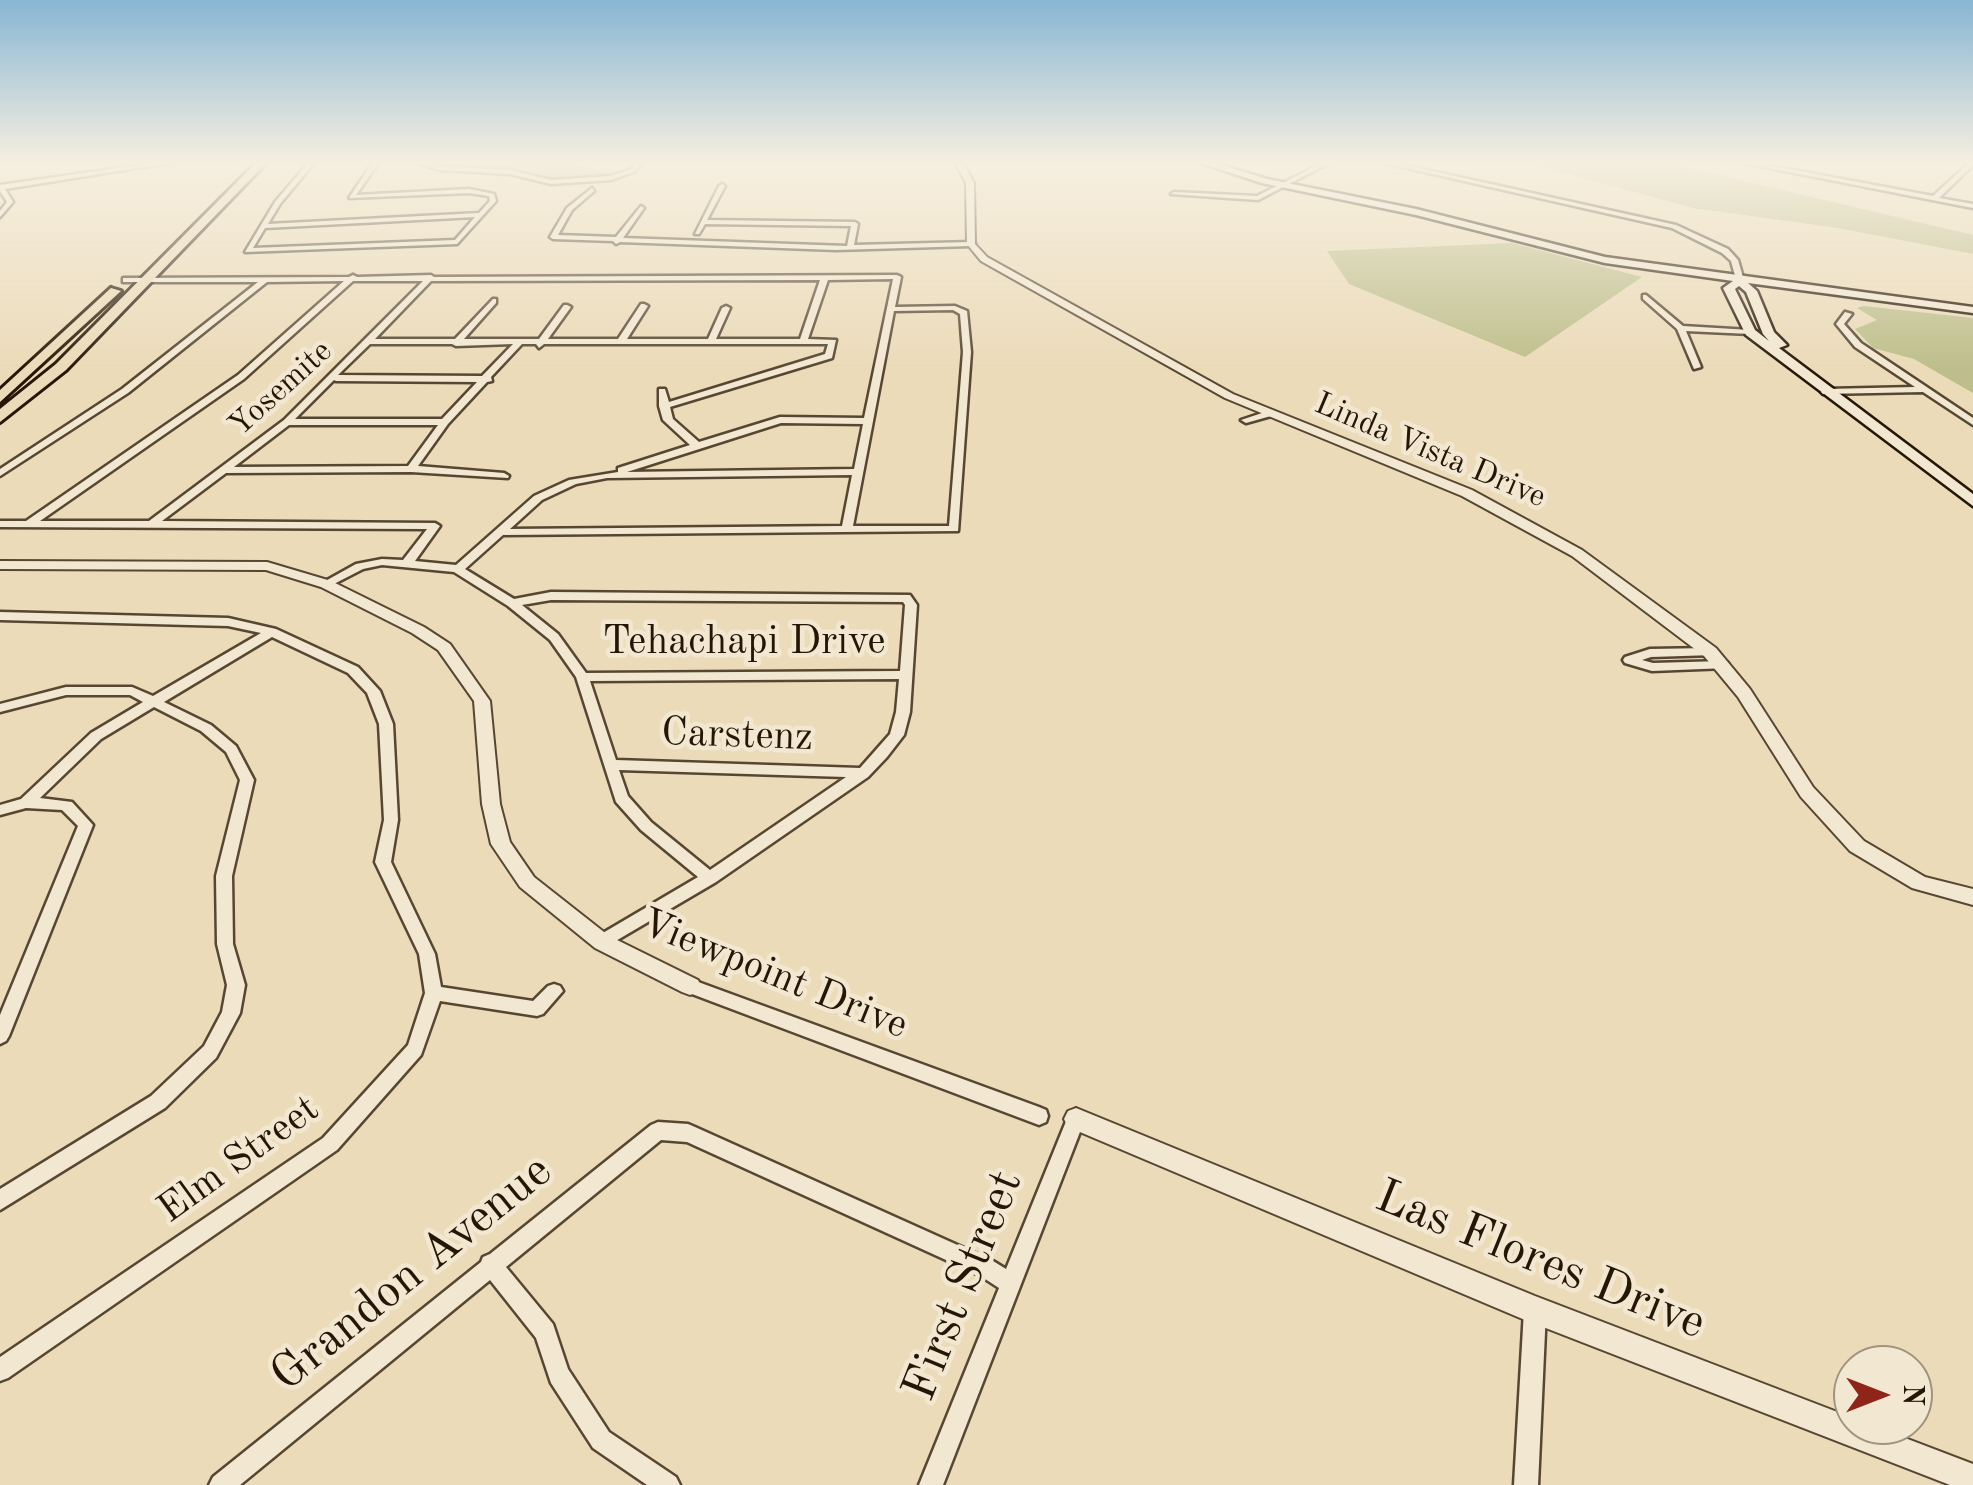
<!DOCTYPE html>
<html>
<head>
<meta charset="utf-8">
<style>
  body { margin:0 }
  #map { position:relative; width:1973px; height:1485px; overflow:hidden; background:#ebdbb9; font-family:"Old Standard TT",serif }
  canvas { display:block }
  .north { position:absolute; left:1833px; top:1345px; width:100px; height:100px; box-sizing:border-box; background:#f2e8d2; border:2px solid #a09480; border-radius:50%; rotate:90deg; font-size:28px; font-weight:700; line-height:40px; text-align:center; color:#261605 }
  .north::after { content:''; display:block; margin:auto; width:35px; height:45px; background:#8f2418; clip-path:polygon(50% 0,100% 100%,50% 72%,0 100%) }
</style>
</head>
<body>
<div id="map">
<canvas width="1973" height="1485"></canvas>
<div class="north">N</div>
</div>
<script>
const context = document.querySelector('canvas').getContext('2d');
context.lineJoin = 'round';
function fill(path, color) { context.fillStyle = color; context.fill(path, 'evenodd'); }
const shape = rows => new Path2D(rows.map(r => 'M' + r).join(''));
function stroke(path, color, width, dash) { context.strokeStyle = color; context.lineWidth = width; context.lineCap = dash ? 'butt' : 'round'; context.setLineDash(dash || []); context.stroke(path); }
function drawText(font, color, halo, rows, align = 'center') {
  context.font = font + ' "Old Standard TT",serif'; context.lineWidth = 9; context.setLineDash([]); context.textBaseline = 'middle'; context.strokeStyle = halo; context.fillStyle = color; for (const [text, x, y, turn = 0] of rows) {
    context.save(); context.translate(x, y); context.rotate((+turn || 0) * Math.PI / 180); context.textAlign = isNaN(turn) ? turn : align; if (halo) context.strokeText(text, 0, 0); context.fillText(text, 0, 0); context.restore();
  }
}
const green = shape([
  [431,162,562,162,616,173,550,178,522,169],
  [1524,162,1663,162,1973,235,1973,254,1838,228,1693,208],
  [1512,243,1642,277,1525,357,1349,284,1327,251],
  [1864,306,1973,318,1973,393,1914,359,1873,348,1855,329,1877,320,1857,308]
]);
const minor = shape([
  [161,162,175,162,5,189,13,202,0,217,0,211,7,202,0,191,0,185,161,162],
  [309,162,315,162,280,204,268,224,479,213,490,201,489,196,469,193,349,198,373,162,379,162,356,195,469,189,494,194,496,201,457,244,245,252,275,202,309,162],
  [475,217,455,240,253,248,265,228,475,217],
  [415,162,439,166,510,170,551,180,610,176,630,170,638,162,644,162,634,172,611,180,551,184,510,174,439,170,415,162],
  [1324,162,1331,162,1258,200,1171,194,1174,192,1257,196,1324,162],
  [1380,162,1391,162,1676,225,1728,249,1738,260,1744,281,1737,283,1731,261,1722,253,1672,228,1380,162],
  [1739,162,1751,162,1933,196,1970,162,1973,162,1973,165,1939,198,1973,204,1973,208,1739,162],
  [722,184,725,186,707,220,855,222,858,224,854,245,971,242,975,244,971,246,836,250,620,242,616,244,613,241,553,239,550,237,567,208,592,188,594,191,572,210,558,235,616,237,641,206,644,208,623,238,847,246,851,226,705,224,699,234,695,234,719,186,722,184],
  [353,275,357,277,431,275,434,277,897,275,901,277,895,307,955,306,967,311,971,352,958,531,503,535,465,569,514,599,551,592,910,595,917,605,910,712,904,735,887,757,868,777,716,882,602,949,596,947,594,942,596,937,698,877,641,830,616,802,576,677,550,640,508,606,454,572,382,565,363,569,330,586,326,587,320,584,356,564,382,559,403,560,427,529,0,527,0,521,26,521,238,375,344,281,267,282,128,393,0,476,0,469,122,389,258,282,123,282,123,278,349,277,353,275],
  [893,279,864,418,780,417,699,442,673,419,670,407,832,358,836,340,808,339,828,280,893,279],
  [820,280,800,339,716,339,730,308,726,306,722,308,708,339,627,339,648,306,644,304,641,304,618,339,548,339,571,307,567,305,564,305,539,339,464,339,496,303,496,299,493,299,455,339,375,339,431,281,820,280],
  [353,281,423,281,284,420,149,521,40,521,244,379,353,281],
  [953,310,960,314,963,352,949,526,853,526,894,311,953,310],
  [370,344,452,344,456,346,513,344,482,376,338,375,370,344],
  [522,344,536,344,539,348,544,344,828,344,825,354,669,402,665,389,659,389,659,406,663,420,690,445,618,468,618,472,569,480,534,496,456,565,415,561,440,526,435,523,162,521,226,473,411,472,508,478,509,476,504,473,418,466,448,424,487,382,492,381,491,377,522,344],
  [334,380,336,381,477,382,442,419,295,419,334,380],
  [781,423,863,424,854,469,627,472,781,423],
  [289,425,438,425,408,466,234,467,289,425],
  [852,475,842,526,510,529,542,500,576,484,607,478,852,475],
  [551,600,903,602,905,605,900,671,586,673,558,634,522,605,551,600],
  [899,679,896,712,890,734,860,768,616,760,590,681,899,679],
  [619,770,846,777,710,870,651,822,628,796,619,770],
  [1646,295,1683,326,1750,330,1754,332,1750,334,1686,331,1701,367,1694,369,1677,329,1643,299,1643,295,1646,295],
  [1845,312,1852,314,1844,324,1861,343,1973,418,1973,425,1923,392,1823,394,1821,392,1826,389,1915,387,1855,347,1836,324,1845,312],
  [1268,411,1273,414,1271,416,1246,423,1241,420,1268,411],
  [0,612,228,618,276,629,358,667,380,691,393,724,398,820,391,862,435,954,441,987,533,1001,548,986,554,984,560,986,563,991,543,1014,537,1016,440,1001,421,1055,337,1150,8,1378,0,1381,0,1357,323,1138,408,1045,425,993,419,954,375,862,384,820,379,724,367,693,348,673,272,637,164,702,211,725,236,746,254,780,232,876,233,944,245,985,240,1013,216,1058,165,1108,0,1210,0,1189,151,1096,204,1046,222,1012,227,985,217,944,216,876,240,780,226,752,201,731,154,707,101,739,40,798,72,802,93,825,9,1036,6,1041,0,1044,0,1015,78,826,62,810,26,808,0,815,0,805,21,799,91,733,143,702,130,695,66,695,0,712,0,704,66,687,132,687,153,696,261,633,228,626,0,620,0,612],
  [1710,648,1716,652,1714,655,1651,657,1642,660,1653,663,1723,661,1727,662,1729,665,1727,668,1652,671,1625,663,1623,660,1625,657,1650,649,1710,648],
  [690,979,1039,1107,1046,1110,1048,1116,1046,1122,1039,1125,684,991,681,986,684,981,690,979],
  [1076,1110,1083,1113,1085,1119,943,1485,919,1485,999,1288,979,1275,687,1142,661,1140,506,1267,553,1324,568,1369,609,1432,676,1477,680,1485,647,1485,593,1448,551,1383,536,1338,490,1280,240,1485,209,1485,213,1477,481,1262,483,1257,490,1254,651,1125,658,1122,688,1124,695,1127,993,1261,1006,1269,1067,1119,1069,1113,1076,1110],
  [1535,1299,1543,1302,1546,1310,1538,1485,1514,1485,1524,1310,1527,1302,1535,1299]
]);
const tertiary = shape([
  [955,162,963,162,974,183,975,244,987,257,1233,394,1472,490,1582,550,1716,648,1750,689,1813,787,1864,841,1925,877,1973,889,1973,905,1912,888,1850,851,1801,797,1738,697,1704,656,1572,556,1462,496,1225,398,981,261,967,244,966,183,955,162],
  [0,561,267,562,331,581,424,627,450,644,490,701,500,804,510,842,534,877,609,936,698,980,701,986,698,992,690,995,682,992,595,948,520,887,491,844,482,804,474,701,438,650,412,633,321,587,266,570,0,569,0,561],
  [1076,1108,1535,1296,1853,1418,1853,1425,1871,1425,1973,1464,1973,1485,1950,1485,1525,1320,1068,1127,1064,1119,1068,1111,1076,1108]
]);
const secondary = shape([
  [1198,162,1211,162,1267,179,1416,209,1605,257,1973,307,1973,313,1748,283,1757,291,1774,332,1787,345,1779,348,1973,494,1973,506,1746,335,1723,288,1733,281,1605,263,1416,215,1262,183,1198,162],
  [1739,286,1746,292,1763,334,1769,341,1755,330,1735,289,1739,286]
]);
const primary = shape([
  [257,162,267,162,66,370,0,422,0,409,56,364,257,162],
  [111,288,121,291,0,402,0,390,111,288]
]);
const farStreetnames = [
  ["Yosemite",281,389,-42],
  ["Linda Vista Drive",1430,451,23]
];
const streetNames = [
  ["Tehachapi Drive",744,643],
  ["Carstenz",737,736,2],
  ["Viewpoint Drive",774,975,22],
  ["Elm Street",239,1160,-36]
];
const nearStreetnames = [
  ["Las Flores Drive",1540,1261,22],
  ["Grandon Avenue",412,1274,-39],
  ["First Street",964,1286,-68]
];
fill(green, '#bdbe8b');
stroke(minor, '#574732', 5);
stroke(tertiary, '#574732', 4);
stroke(secondary, '#261605', 5);
stroke(primary, '#261605', 6);
fill(minor, '#f2e8d2');
fill(tertiary, '#f2e8d2');
fill(secondary, '#f2e8d2');
fill(primary, '#ebdbb9');
const sky = context.createLinearGradient(0, 0, 0, 370);
sky.addColorStop(0, '#88b6d4');
sky.addColorStop(0.44, '#f6efe0');
sky.addColorStop(1, '#f6efe000');
context.fillStyle = sky;
context.fillRect(0, 0, 1973, 370);
drawText('32px', '#261605', '#f2e8d2', farStreetnames);
drawText('40px', '#261605', '#f2e8d2', streetNames);
drawText('48px', '#261605', '#f2e8d2', nearStreetnames);
</script>
</body>
</html>
